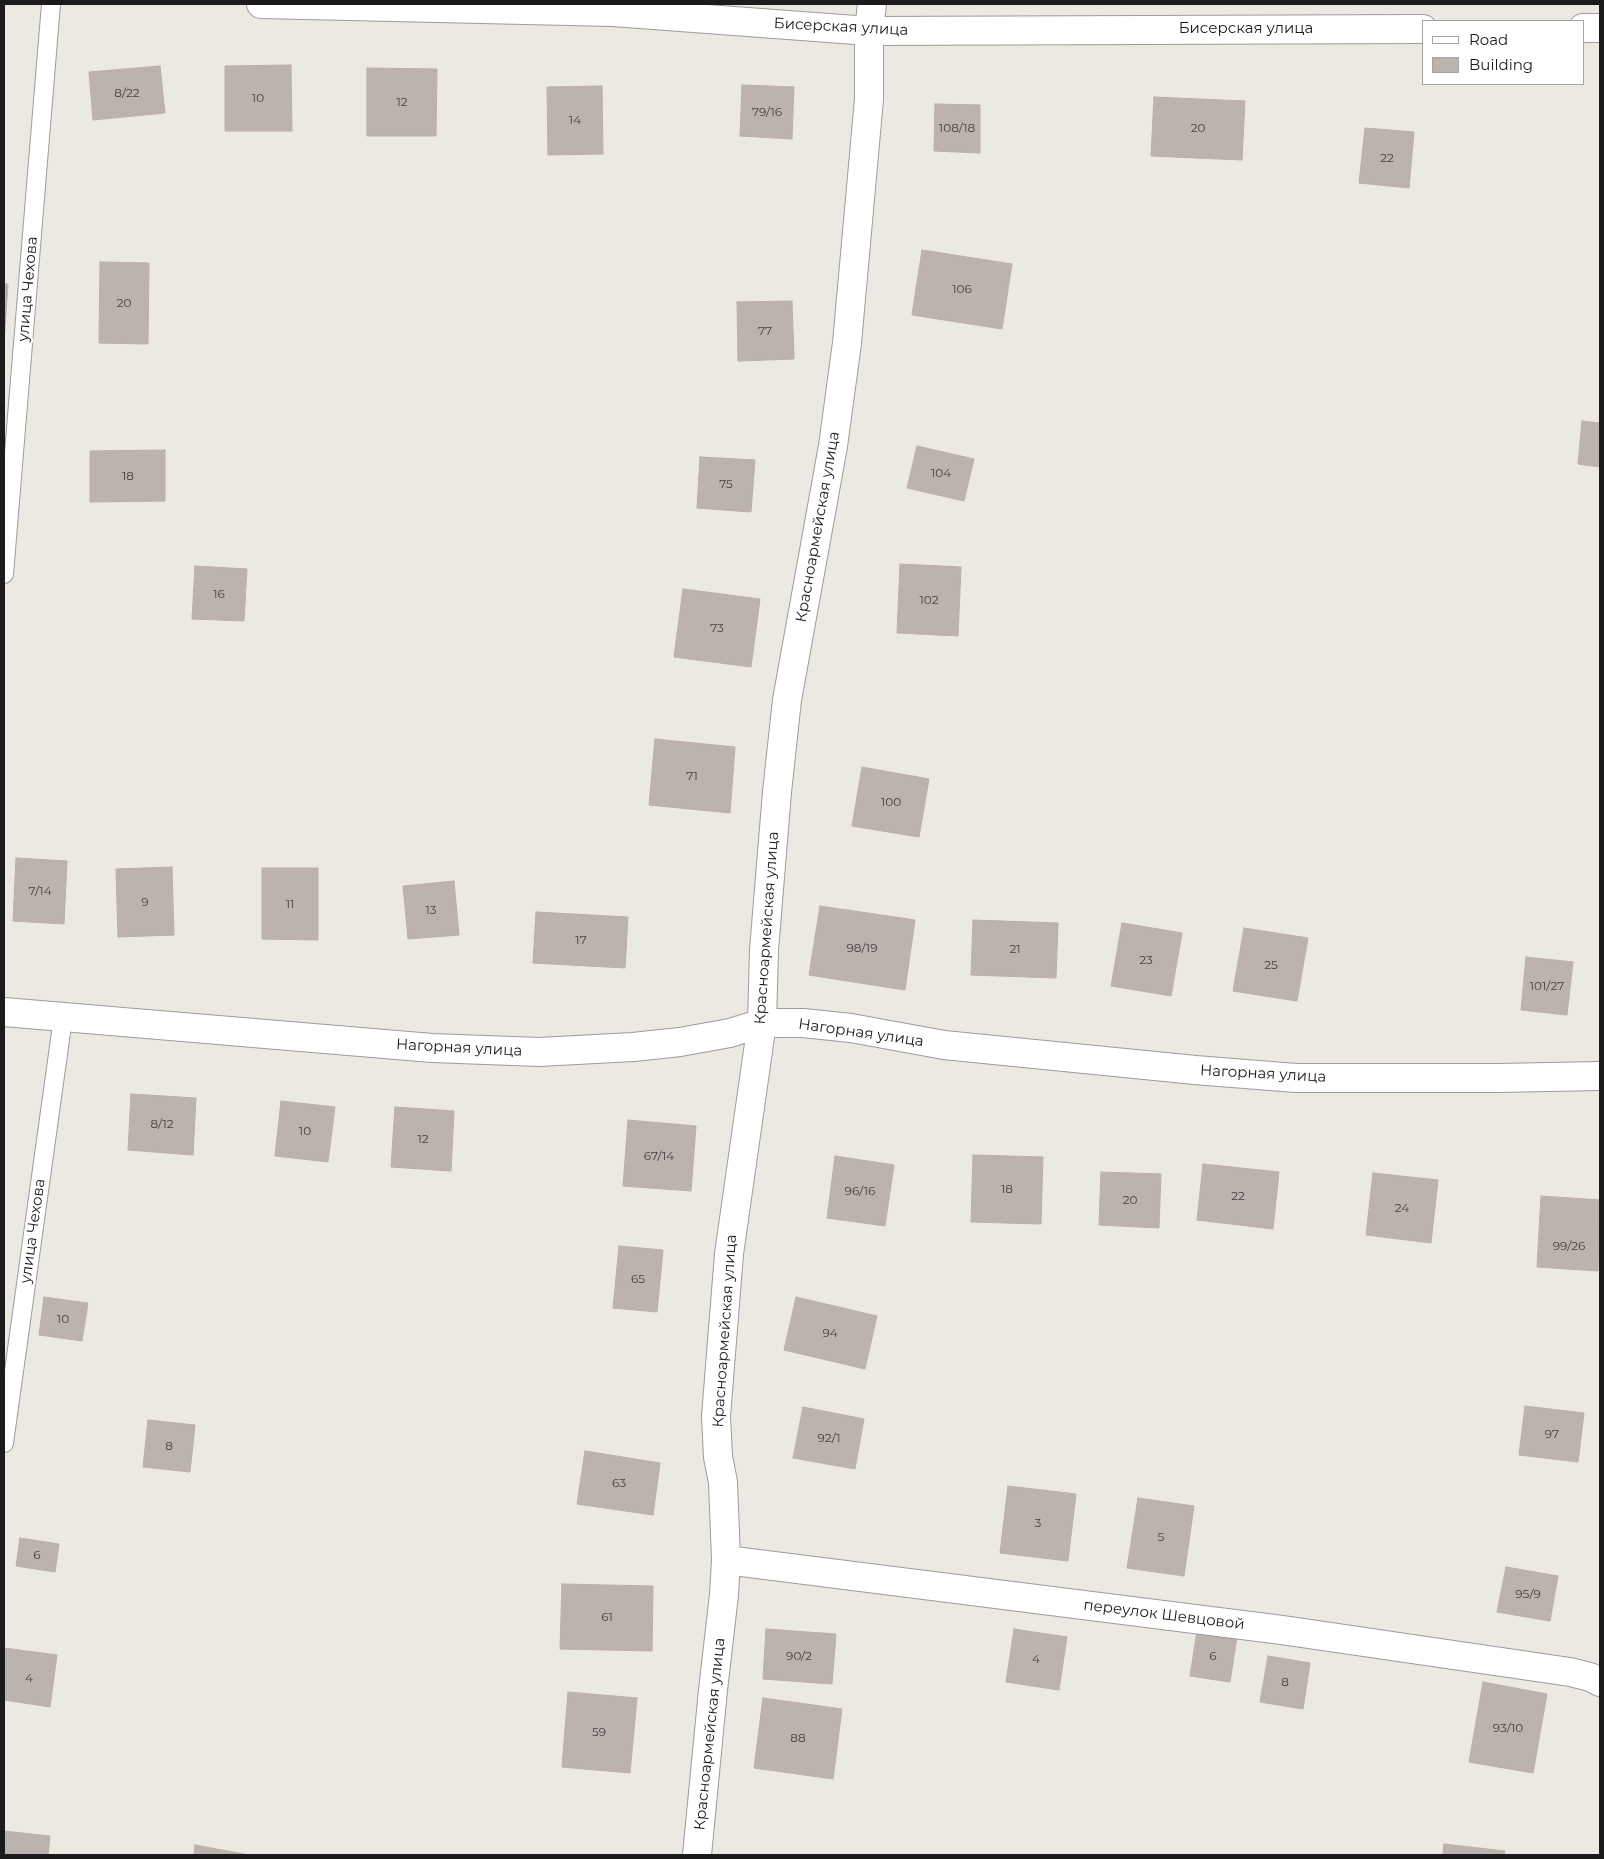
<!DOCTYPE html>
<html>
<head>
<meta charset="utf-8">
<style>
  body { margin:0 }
  #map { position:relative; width:1604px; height:1859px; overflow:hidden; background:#ece8e2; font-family:Montserrat,sans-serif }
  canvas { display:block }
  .frame { position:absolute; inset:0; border:5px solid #1b1b1b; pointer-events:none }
  .legend { position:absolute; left:1422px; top:20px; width:162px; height:65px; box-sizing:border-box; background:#fff; border:1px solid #a4a4a4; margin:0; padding:6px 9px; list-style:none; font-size:15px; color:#1b1b1b }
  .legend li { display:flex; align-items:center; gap:10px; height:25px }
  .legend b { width:25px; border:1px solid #a4a4a4 }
</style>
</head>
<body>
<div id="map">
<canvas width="1604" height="1859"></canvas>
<div class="frame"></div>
<ul class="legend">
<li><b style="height:6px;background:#fff"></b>Road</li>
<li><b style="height:14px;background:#bcb3af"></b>Building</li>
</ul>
</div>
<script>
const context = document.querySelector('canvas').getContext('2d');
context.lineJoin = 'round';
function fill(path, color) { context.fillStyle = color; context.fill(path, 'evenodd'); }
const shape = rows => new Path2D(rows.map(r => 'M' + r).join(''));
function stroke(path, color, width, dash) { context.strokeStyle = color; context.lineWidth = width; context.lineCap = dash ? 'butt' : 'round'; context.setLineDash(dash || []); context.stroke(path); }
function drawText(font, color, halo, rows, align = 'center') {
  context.font = font + ' Montserrat,sans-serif'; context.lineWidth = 4.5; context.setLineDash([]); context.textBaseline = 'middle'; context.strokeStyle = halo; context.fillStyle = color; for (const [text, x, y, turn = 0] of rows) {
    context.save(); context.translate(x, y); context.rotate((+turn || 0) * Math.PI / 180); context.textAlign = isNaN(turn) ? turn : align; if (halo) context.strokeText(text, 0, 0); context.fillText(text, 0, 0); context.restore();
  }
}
const building = shape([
  [291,65,292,131,225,131,225,66,291,65],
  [160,66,165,113,93,120,89,72,160,66],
  [367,68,437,69,436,136,367,136,367,68],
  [742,85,794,87,792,139,740,136,742,85],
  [602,86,603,154,548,155,547,87,602,86],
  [1154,97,1245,101,1242,160,1151,156,1154,97],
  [935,104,980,105,980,153,934,151,935,104],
  [1365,128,1414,132,1409,188,1359,183,1365,128],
  [922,250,1012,264,1002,329,912,315,922,250],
  [100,262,149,263,148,344,99,343,100,262],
  [4,284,8,284,4,342,4,284],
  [792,301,794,359,738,361,737,302,792,301],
  [1582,421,1600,423,1600,467,1578,464,1582,421],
  [917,446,974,459,964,501,907,488,917,446],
  [165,450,165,501,90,502,90,451,165,450],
  [700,457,755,460,751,512,697,508,700,457],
  [900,564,961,567,958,636,897,633,900,564],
  [195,566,247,569,244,621,192,619,195,566],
  [683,589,760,599,751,667,674,657,683,589],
  [655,739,735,747,730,813,649,805,655,739],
  [862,767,929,779,919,837,852,826,862,767],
  [16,858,67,861,64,924,13,921,16,858],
  [172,867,174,935,118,937,116,869,172,867],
  [262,868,318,868,318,940,262,939,262,868],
  [454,881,459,935,408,939,403,886,454,881],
  [820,906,915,920,905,990,809,975,820,906],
  [536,912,628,917,625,968,533,963,536,912],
  [973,920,1058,923,1056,978,971,975,973,920],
  [1122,923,1182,933,1171,996,1111,986,1122,923],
  [1244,928,1308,938,1297,1001,1233,991,1244,928],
  [1526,957,1573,962,1567,1015,1521,1010,1526,957],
  [131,1094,196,1098,193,1155,128,1150,131,1094],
  [281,1101,335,1107,328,1162,275,1156,281,1101],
  [395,1107,454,1111,451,1171,391,1167,395,1107],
  [628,1120,696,1126,691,1191,623,1186,628,1120],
  [973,1155,1043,1157,1041,1224,971,1222,973,1155],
  [835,1156,894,1165,885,1226,827,1218,835,1156],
  [1203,1164,1279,1172,1273,1229,1197,1220,1203,1164],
  [1101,1172,1161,1174,1159,1228,1099,1225,1101,1172],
  [1373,1173,1438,1180,1431,1243,1366,1235,1373,1173],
  [1541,1196,1600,1200,1598,1271,1537,1267,1541,1196],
  [619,1246,663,1250,657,1312,613,1308,619,1246],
  [44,1297,88,1303,82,1341,39,1335,44,1297],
  [796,1297,877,1316,865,1369,784,1350,796,1297],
  [1525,1406,1584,1413,1578,1462,1519,1455,1525,1406],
  [803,1407,864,1419,855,1469,793,1458,803,1407],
  [148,1420,195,1425,190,1472,143,1467,148,1420],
  [585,1451,660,1463,653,1515,577,1504,585,1451],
  [1008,1486,1076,1494,1068,1561,1000,1553,1008,1486],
  [1138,1498,1194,1506,1184,1576,1127,1568,1138,1498],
  [20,1538,59,1544,55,1572,16,1566,20,1538],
  [1506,1567,1558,1576,1550,1621,1497,1612,1506,1567],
  [562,1584,653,1586,652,1651,560,1649,562,1584],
  [766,1629,836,1634,832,1684,763,1679,766,1629],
  [1014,1629,1067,1637,1059,1690,1006,1682,1014,1629],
  [1197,1631,1237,1637,1230,1682,1190,1676,1197,1631],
  [4,1648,57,1655,50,1707,4,1700,4,1648],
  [1268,1656,1310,1663,1303,1709,1260,1702,1268,1656],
  [1483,1682,1547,1694,1533,1773,1469,1762,1483,1682],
  [568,1692,637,1698,630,1773,562,1767,568,1692],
  [763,1698,842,1709,833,1779,754,1768,763,1698],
  [4,1831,50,1836,48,1855,4,1855,4,1831],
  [1444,1844,1505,1851,1504,1855,1443,1855,1444,1844],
  [195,1845,249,1855,194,1855,195,1845]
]);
const lane = shape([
  [4,574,51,4],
  [4,1443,63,1018]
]);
const street = shape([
  [261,4,613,12,869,31,1423,29],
  [1583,28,1600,28],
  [4,1012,432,1048,539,1052,633,1047,680,1042,730,1033,762,1023,803,1023,851,1028,944,1045,1195,1070,1296,1078,1498,1078,1600,1076],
  [726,1560,1282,1630,1570,1672,1590,1677,1600,1682],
  [697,1855,713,1690,724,1595,726,1560,723,1482,718,1457,716,1416,729,1254,762,1023,764,950,777,792,787,700,833,446,847,343,869,99,869,31,872,4]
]);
const numberNames = [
  ["8/22",127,93],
  ["10",258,98],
  ["12",402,102],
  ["79/16",767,112],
  ["14",575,120],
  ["108/18",957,128],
  ["20",1198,128],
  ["22",1387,158],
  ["106",962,289],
  ["20",124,303],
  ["77",765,331],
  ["104",941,473],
  ["18",128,476],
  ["75",726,484],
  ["16",219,594],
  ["102",929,600],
  ["73",717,628],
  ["71",692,776],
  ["100",891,802],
  ["7/14",40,891],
  ["9",145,902],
  ["11",290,904],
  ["13",431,910],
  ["17",581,940],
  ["98/19",862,948],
  ["21",1015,949],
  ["23",1146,960],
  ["25",1271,965],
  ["101/27",1547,986],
  ["8/12",162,1124],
  ["10",305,1131],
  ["12",423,1139],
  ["67/14",659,1156],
  ["18",1007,1189],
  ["96/16",860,1191],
  ["22",1238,1196],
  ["20",1130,1200],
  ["24",1402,1208],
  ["99/26",1569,1246],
  ["65",638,1279],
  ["10",63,1319],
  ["94",830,1333],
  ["97",1552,1434],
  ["92/1",829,1438],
  ["8",169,1446],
  ["63",619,1483],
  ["3",1038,1523],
  ["5",1161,1537],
  ["6",37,1555],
  ["95/9",1528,1594],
  ["61",607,1617],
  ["90/2",799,1656],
  ["6",1213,1656],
  ["4",1036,1659],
  ["4",29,1678],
  ["8",1285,1682],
  ["93/10",1508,1728],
  ["59",599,1732],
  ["88",798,1738]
];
const streetNames = [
  ["Бисерская улица",841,27,3],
  ["Бисерская улица",1246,29],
  ["улица Чехова",28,289,-85],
  ["Красноармейская улица",818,527,-80],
  ["Красноармейская улица",767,928,-86],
  ["Нагорная улица",861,1033,8],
  ["Нагорная улица",459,1048,3],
  ["Нагорная улица",1263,1074,3],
  ["улица Чехова",33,1231,-82],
  ["Красноармейская улица",725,1331,-86],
  ["переулок Шевцовой",1164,1615,7],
  ["Красноармейская улица",710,1734,-84]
];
fill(building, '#bcb3af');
stroke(building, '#bcaea6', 1);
stroke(lane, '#9c9c9c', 20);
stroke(street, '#9c9c9c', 30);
stroke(lane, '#fff', 18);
stroke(street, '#fff', 28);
drawText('12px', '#434140', null, numberNames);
drawText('15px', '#1b1b1b', '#fff', streetNames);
</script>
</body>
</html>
